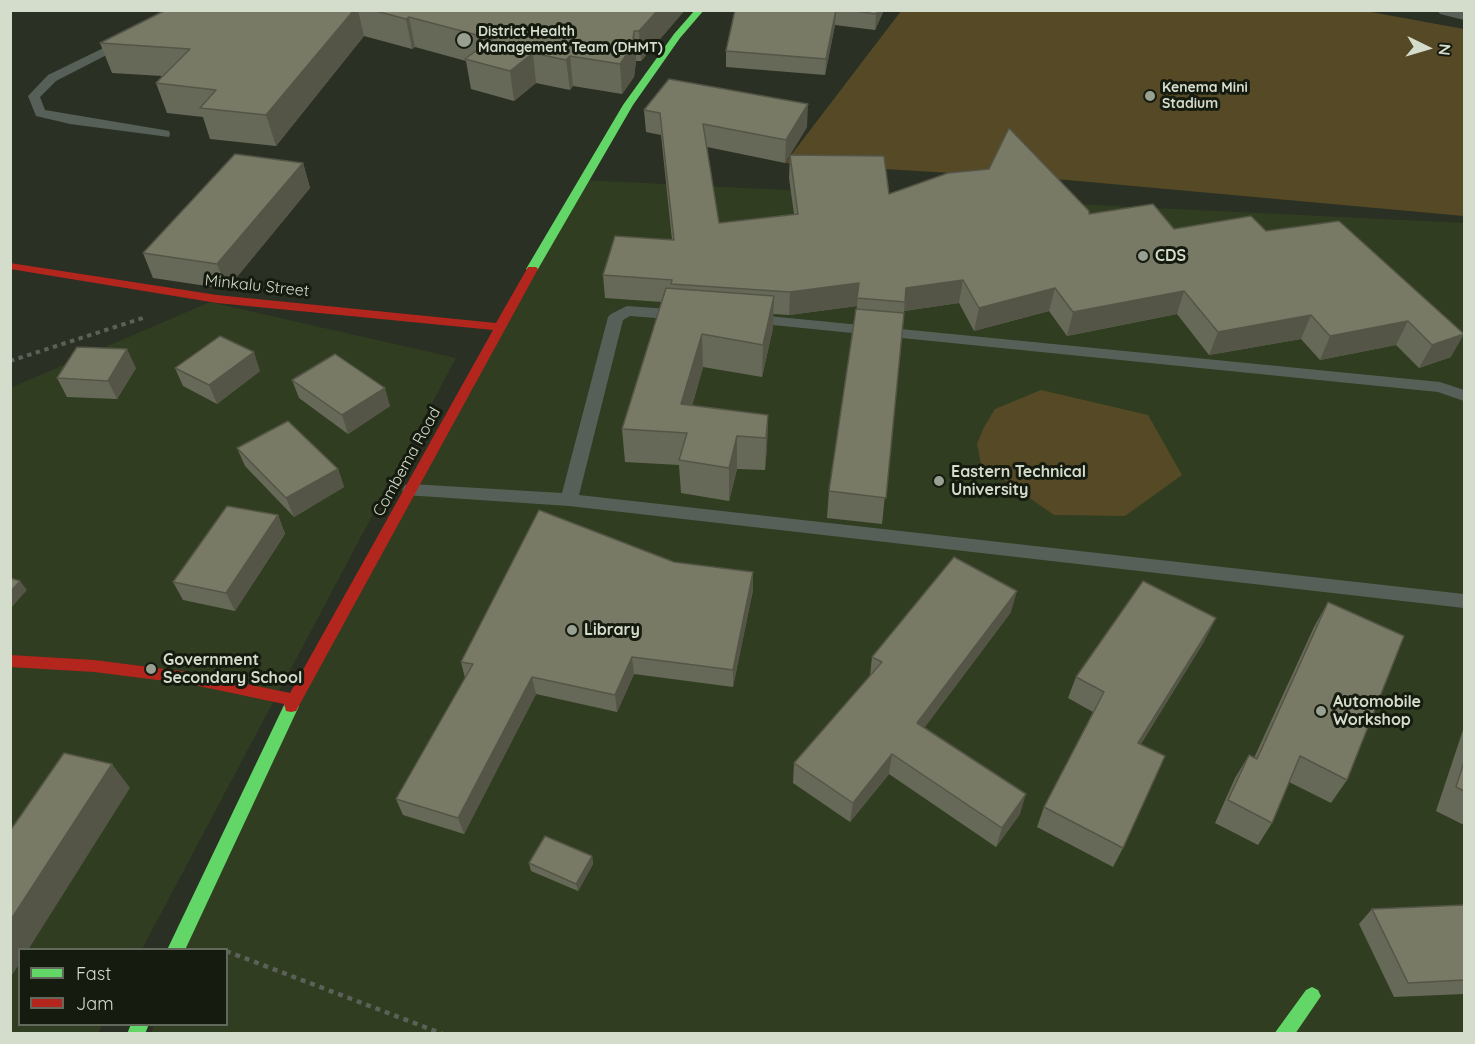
<!DOCTYPE html>
<html>
<head>
<meta charset="utf-8">
<style>
  body { margin:0 }
  #map { position:relative; width:1475px; height:1044px; overflow:hidden; background:#2a3023; font-family:Quicksand,sans-serif }
  canvas { display:block }
  .frame { position:absolute; inset:0; border:12px solid #d4dccc; pointer-events:none }
  .legend { position:absolute; left:18px; top:948px; width:210px; height:78px; box-sizing:border-box; background:#161b10; border:2px solid #62685b; margin:0; padding:8px 10px; list-style:none; font-size:18px; color:#d4dccc }
  .legend li { display:flex; align-items:center; gap:12px; height:30px }
  .legend b { width:30px; border:2px solid #62685b }
  .north { position:absolute; left:1397px; top:18px; width:60px; height:60px; -webkit-text-stroke:4px #161b10; paint-order:stroke; rotate:95deg; font-size:16px; font-weight:700; line-height:24px; text-align:center; color:#d4dccc }
  .north::after { content:''; display:block; margin:auto; width:21px; height:27px; background:#d4dccc; clip-path:polygon(50% 0,100% 100%,50% 72%,0 100%) }
</style>
</head>
<body>
<div id="map">
<canvas width="1475" height="1044"></canvas>
<div class="frame"></div>
<ul class="legend">
<li><b style="height:8px;background:#63d668"></b>Fast</li>
<li><b style="height:8px;background:#b3261e"></b>Jam</li>
</ul>
<div class="north">N</div>
</div>
<script>
const context = document.querySelector('canvas').getContext('2d');
context.lineJoin = 'round';
function fill(path, color) { context.fillStyle = color; context.fill(path, 'evenodd'); }
const shape = rows => new Path2D(rows.map(r => 'M' + r).join(''));
function stroke(path, color, width, dash) { context.strokeStyle = color; context.lineWidth = width; context.lineCap = dash ? 'butt' : 'round'; context.setLineDash(dash || []); context.stroke(path); }
function drawText(font, color, halo, rows, align = 'center') {
  context.font = font + ' Quicksand,sans-serif'; context.lineWidth = 6; context.setLineDash([]); context.textBaseline = 'middle'; context.strokeStyle = halo; context.fillStyle = color; for (const [text, x, y, turn = 0] of rows) {
    context.save(); context.translate(x, y); context.rotate((+turn || 0) * Math.PI / 180); context.textAlign = isNaN(turn) ? turn : align; if (halo) context.strokeText(text, 0, 0); context.fillText(text, 0, 0); context.restore();
  }
}
const built = shape([
  [581,180,1464,223,1464,1033,151,1034,154,1025,226,1024,226,950,185,949,271,738],
  [210,302,456,358,142,949,20,950,20,1024,102,1025,98,1033,11,1033,10,388]
]);
const green = shape([
  [1360,10,1464,29,1464,216,1067,180,785,163,901,11],
  [1041,390,1148,415,1182,475,1125,516,1054,515,981,464,977,444,984,427,995,409]
]);
const pathFar1 = shape([
  [10,361,146,317]
]);
const path = shape([
  [226,951,443,1034]
]);
const lane = shape([
  [124,38,130,42,128,44,56,81,40,97,45,110,164,130,169,131,170,134,169,137,70,124,36,116,28,96,48,75,124,38],
  [627,306,682,310,690,315,682,320,630,316,623,320,579,495,1464,594,1464,608,569,506,405,495,402,490,405,485,411,484,562,493,608,317,611,314,627,306],
  [748,314,1440,382,1464,390,1464,401,1438,392,743,322,740,319,743,316,748,314]
]);
const street = shape([
  [1437,10,1464,10,1464,20,1440,14,1437,10]
]);
const fast = shape([
  [695,10,704,10,680,38,633,105,538,269,536,271,528,271,526,269,623,105,674,34,695,10],
  [291,700,296,701,299,706,185,950,167,950,286,701,291,700],
  [1312,987,1318,990,1321,996,1295,1034,1274,1034,1306,990,1312,987],
  [131,1024,149,1024,145,1034,127,1034,131,1024]
]);
const jam = shape([
  [10,263,217,295,496,323,528,267,536,267,538,269,296,711,291,712,286,711,284,704,189,684,94,672,10,667,10,655,94,660,189,672,290,693,493,330,217,303,10,269,10,263]
]);
const wall = shape([
  [166,10,685,10,641,61,636,61,634,77,622,94,573,86,570,90,536,83,514,101,471,89,466,61,415,47,412,49,364,36,276,146,210,139,203,117,167,113,156,83,162,76,112,73,100,43],
  [735,10,884,10,875,30,835,25,825,75,726,67,726,51],
  [644,110,807,127,785,163,707,147,719,223,794,214,789,178,790,155,889,194,1089,214,1174,229,1266,231,1339,221,1451,357,1419,368,1396,345,1320,360,1301,339,1209,355,1177,314,1067,336,1049,311,974,331,959,303,904,311,882,524,827,518,829,491,857,306,789,315,773,314,773,328,762,377,703,367,692,406,768,415,767,447,765,470,737,469,729,501,681,493,679,465,625,462,622,429,662,302,605,298,603,275,672,240,661,135,646,132],
  [303,163,310,188,227,289,153,278,143,253],
  [136,368,117,399,67,397,57,378],
  [175,368,260,371,217,404,183,386],
  [292,380,390,406,348,434,299,398],
  [237,448,338,469,344,487,294,517,245,466],
  [278,515,285,534,235,611,183,600,173,582],
  [674,562,753,572,753,590,733,687,634,674,617,712,536,694,464,834,403,815,396,799,465,678,461,662],
  [1328,602,1347,780,1331,803,1289,782,1272,823,1258,845,1215,823,1235,778,1249,755,1254,758,1314,627],
  [1011,612,924,728,1020,814,996,847,889,774,850,822,793,783,794,763,870,676,872,657],
  [1205,640,1141,744,1123,848,1113,867,1037,827,1044,807,1093,712,1068,698,1076,677],
  [1464,727,1464,825,1436,811],
  [592,856,593,864,578,891,531,871,529,863],
  [1464,905,1464,994,1394,997,1359,924,1372,909]
]);
const shadedWall = shape([
  [354,10,358,10,364,36,276,146,266,115],
  [658,10,685,10,641,61,639,31],
  [836,10,835,25,825,75,826,59],
  [878,10,884,10,875,30,876,14],
  [409,17,415,47,412,49,406,19],
  [634,31,636,61,634,77,622,94,620,64],
  [533,53,536,83,514,101,510,71],
  [570,56,573,86,570,90,566,60],
  [808,104,807,127,785,163,786,140],
  [303,163,310,188,227,289,217,264],
  [963,280,959,303,904,311,906,288],
  [859,283,857,306,789,315,790,292],
  [1055,288,1049,311,974,331,979,308],
  [1184,291,1177,314,1067,336,1073,312],
  [774,296,773,328,762,377,763,345],
  [1311,315,1301,339,1209,355,1218,332],
  [1408,321,1396,345,1320,360,1330,336],
  [702,334,703,367,684,433,681,404],
  [1464,334,1451,357,1419,368,1432,345],
  [127,349,136,368,117,399,108,381],
  [254,352,260,371,217,404,209,385],
  [385,388,390,406,348,434,342,415],
  [768,415,767,447,765,470,766,438],
  [737,436,737,469,729,501,729,468],
  [338,469,344,487,294,517,286,498],
  [278,515,285,534,235,611,226,593],
  [753,572,753,590,733,687,733,670],
  [20,581,27,590,10,609,10,592],
  [1017,591,1011,612,913,743,917,723],
  [1216,618,1205,640,1128,764,1138,743],
  [632,657,634,674,617,712,615,695],
  [532,677,536,694,464,834,458,818],
  [892,754,889,774,850,822,853,803],
  [112,764,130,788,28,950,20,950,20,963,10,978,10,921],
  [1026,794,1020,814,996,847,1002,828],
  [592,856,593,864,578,891,576,884]
]);
const building = shape([
  [166,10,354,10,266,115,200,108,216,90,156,83,190,49,100,43,166,10],
  [372,10,658,10,639,31,634,31,632,47,620,64,570,56,566,60,533,53,510,71,465,59,492,39,409,17,406,19,372,10],
  [735,10,836,10,826,59,726,51,735,10],
  [847,10,878,10,876,14,847,10],
  [669,79,808,104,786,140,703,124,719,223,798,214,790,155,884,156,889,194,948,173,989,169,1009,128,1089,211,1089,214,1153,204,1174,229,1251,216,1266,231,1339,221,1464,334,1432,345,1408,321,1330,336,1311,315,1218,332,1184,291,1073,312,1055,288,979,308,963,280,906,288,905,302,857,298,859,283,790,292,671,284,672,280,603,275,615,236,674,240,660,113,644,110,669,79],
  [235,154,303,163,217,264,143,253,235,154],
  [666,288,774,296,763,345,702,334,681,404,768,415,766,438,737,436,729,468,679,460,687,433,622,429,666,288],
  [856,309,904,313,886,498,829,491,856,309],
  [220,336,254,352,209,385,175,368,220,336],
  [77,347,127,349,108,381,57,378,77,347],
  [335,354,385,388,342,415,292,380,335,354],
  [288,421,338,469,286,498,237,448,288,421],
  [227,506,278,515,226,593,173,582,227,506],
  [539,510,674,562,753,572,733,670,632,657,615,695,532,677,458,818,396,799,473,664,461,662,539,510],
  [954,557,1017,591,917,723,1026,794,1002,828,892,754,853,803,794,763,882,662,872,657,954,557],
  [10,578,20,581,10,592,10,578],
  [1143,581,1216,618,1138,743,1165,756,1123,848,1044,807,1104,692,1076,677,1143,581],
  [1328,602,1404,636,1347,780,1300,756,1272,823,1228,800,1249,755,1257,759,1328,602],
  [64,753,112,764,10,921,10,831,64,753],
  [1464,762,1464,791,1456,787,1464,762],
  [545,836,592,856,576,884,529,863,545,836],
  [1464,905,1464,980,1408,983,1372,909,1464,905]
]);
const markers = [
  [464,40,8,"#98a091"],
  [1150,96,6,"#98a091"],
  [1143,256,6,"#98a091"],
  [939,481,6,"#98a091"],
  [572,630,6,"#98a091"],
  [151,669,6,"#98a091"],
  [1321,711,6,"#98a091"]
];
const farPoinames = [
  ["District Health",478,32],
  ["Management Team (DHMT)",478,48],
  ["Kenema Mini",1162,88],
  ["Stadium",1162,104]
];
const poiNames = [
  ["CDS",1155,256],
  ["Eastern Technical",951,472],
  ["University",951,490],
  ["Library",584,630],
  ["Government",163,660],
  ["Secondary School",163,678],
  ["Automobile",1333,702],
  ["Workshop",1333,720]
];
const streetNames = [
  ["Minkalu Street",257,286,6],
  ["Combema Road",407,462,-61]
];
fill(built, '#303d20');
fill(green, '#554926');
stroke(pathFar1, '#5b6159', 4, [4.5, 4.5]);
stroke(path, '#5b6159', 4.5, [5, 5]);
fill(lane, '#576058');
fill(street, '#576058');
fill(fast, '#63d668');
fill(jam, '#b3261e');
fill(wall, '#676958');
fill(shadedWall, '#545547');
fill(building, '#787a66');
stroke(building, '#545547', 1.5);
for (const [x, y, r, color] of markers) { const dot = new Path2D(); dot.arc(x, y, r, 0, 2 * Math.PI); context.fillStyle = color; context.fill(dot); stroke(dot, '#161b10', 2); }
drawText('bold 14px', '#d4dccc', '#161b10', farPoinames, 'left');
drawText('bold 16px', '#d4dccc', '#161b10', poiNames, 'left');
drawText('16px', '#d4dccc', '#161b10', streetNames);
</script>
</body>
</html>
